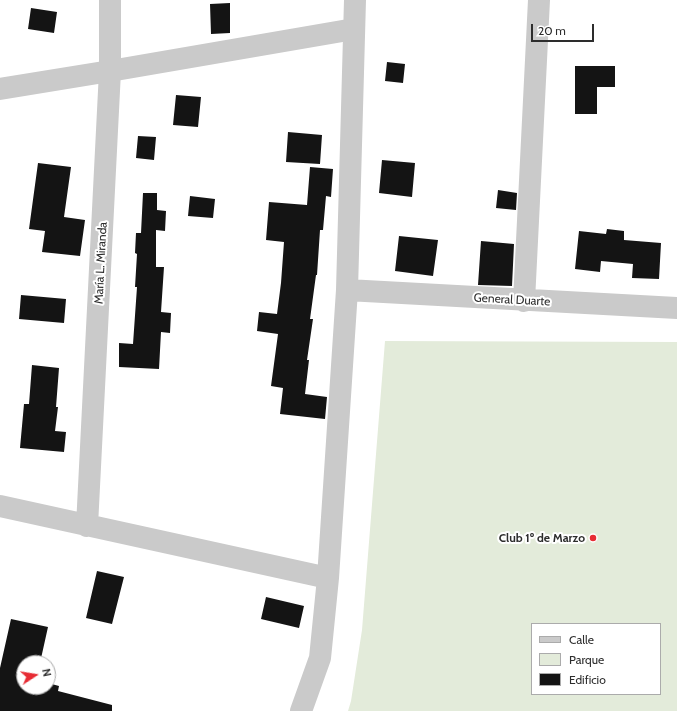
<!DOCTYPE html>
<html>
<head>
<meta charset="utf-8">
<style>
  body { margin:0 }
  #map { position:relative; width:677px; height:711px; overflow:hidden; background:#fff; font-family:Cabin,sans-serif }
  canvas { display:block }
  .legend { position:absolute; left:531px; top:623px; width:130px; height:72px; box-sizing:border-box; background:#fff; border:1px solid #ababab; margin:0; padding:5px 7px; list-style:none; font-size:12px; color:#2d2d2d }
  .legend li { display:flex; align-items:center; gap:8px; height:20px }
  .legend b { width:20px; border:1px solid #ababab }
  .north { position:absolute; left:16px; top:655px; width:40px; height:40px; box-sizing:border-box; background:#fff; border:1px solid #ababab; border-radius:50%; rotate:78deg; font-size:11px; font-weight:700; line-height:16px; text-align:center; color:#2d2d2d }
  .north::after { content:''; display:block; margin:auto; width:14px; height:18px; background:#e72c34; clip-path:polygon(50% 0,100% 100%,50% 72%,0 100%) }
  .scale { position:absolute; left:531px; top:24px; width:63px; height:18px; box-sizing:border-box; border:2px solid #2d2d2d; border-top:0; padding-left:5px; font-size:12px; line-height:14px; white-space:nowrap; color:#2d2d2d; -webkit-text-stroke:3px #fff; paint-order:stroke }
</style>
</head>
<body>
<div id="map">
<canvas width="677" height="711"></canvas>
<ul class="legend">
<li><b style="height:5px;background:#cacaca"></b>Calle</li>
<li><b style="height:11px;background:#e3ebda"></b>Parque</li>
<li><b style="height:11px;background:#141414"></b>Edificio</li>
</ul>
<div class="north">N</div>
<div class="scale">20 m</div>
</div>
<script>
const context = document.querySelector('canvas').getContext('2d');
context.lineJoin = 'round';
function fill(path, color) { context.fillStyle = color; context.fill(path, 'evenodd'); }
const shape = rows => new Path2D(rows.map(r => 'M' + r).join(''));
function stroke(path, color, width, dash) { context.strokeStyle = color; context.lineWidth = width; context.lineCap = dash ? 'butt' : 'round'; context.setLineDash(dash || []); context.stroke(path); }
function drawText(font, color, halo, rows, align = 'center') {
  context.font = font + ' Cabin,sans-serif'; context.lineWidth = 4; context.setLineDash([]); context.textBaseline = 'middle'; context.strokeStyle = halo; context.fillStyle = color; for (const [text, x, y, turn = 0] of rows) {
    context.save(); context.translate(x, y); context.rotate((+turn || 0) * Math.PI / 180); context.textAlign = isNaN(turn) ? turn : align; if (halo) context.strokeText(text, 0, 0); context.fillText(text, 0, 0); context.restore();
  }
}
const green = shape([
  [385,341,677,342,677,711,348,711,351,701,362,630],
  [532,624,660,624,660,694,532,694]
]);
const building = shape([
  [230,3,230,33,211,34,210,4],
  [31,8,57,12,54,33,28,29],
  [387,62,405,64,403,83,385,81],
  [575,66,615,66,615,87,597,87,597,114,575,114],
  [176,95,201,97,198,127,173,125],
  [288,132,322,135,320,164,286,162],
  [138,136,156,137,154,160,136,158],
  [382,160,415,163,412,197,379,193],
  [38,163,71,167,64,217,85,220,80,256,42,252,45,231,29,229],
  [310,167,333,169,331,197,326,196,323,230,320,230,317,275,316,275,310,319,313,319,307,360,309,360,305,394,327,397,325,419,280,414,283,388,271,386,278,334,257,331,259,312,277,314,281,283,284,242,266,240,269,202,307,205],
  [498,190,517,193,516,210,496,208],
  [143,193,157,193,157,210,166,211,165,231,156,230,156,267,164,267,161,312,171,313,170,333,161,332,159,369,119,367,119,343,133,344,137,287,135,287,137,254,135,253,136,233,141,233],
  [190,196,215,199,213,218,188,216],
  [607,229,624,231,624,240,661,243,659,279,632,278,633,264,601,261,600,272,575,269,579,231,606,234],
  [399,236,438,240,433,276,395,271],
  [481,241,514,244,512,286,478,285],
  [21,295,66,299,64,323,19,319],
  [32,365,59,368,56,407,58,407,55,431,66,432,64,452,20,448,24,404,29,404],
  [97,571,124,577,112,624,86,618],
  [266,597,304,606,299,628,261,619],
  [11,619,48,627,40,663,24,663,24,687,48,687,48,683,59,686,58,691,112,705,112,711,0,711,0,668]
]);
const street = shape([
  [0,89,110,71,354,29],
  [347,290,677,308],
  [524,301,539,0],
  [0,506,328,578],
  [87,526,110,71,110,0],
  [301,711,320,658,328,578,347,290,355,0]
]);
const markers = [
  [593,538,4,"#e72c34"]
];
const streetNames = [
  ["María L. Miranda",101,263,-87],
  ["General Duarte",512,300,3]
];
const poiNames = [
  ["Club 1º de Marzo",585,538]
];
fill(green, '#e3ebda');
fill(building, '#141414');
stroke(street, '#cacaca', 22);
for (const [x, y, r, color] of markers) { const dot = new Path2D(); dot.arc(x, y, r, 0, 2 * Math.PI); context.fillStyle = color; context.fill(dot); stroke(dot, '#fff', 1.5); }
drawText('12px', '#2d2d2d', '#fff', streetNames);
drawText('bold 12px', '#2d2d2d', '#fff', poiNames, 'right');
</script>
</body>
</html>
